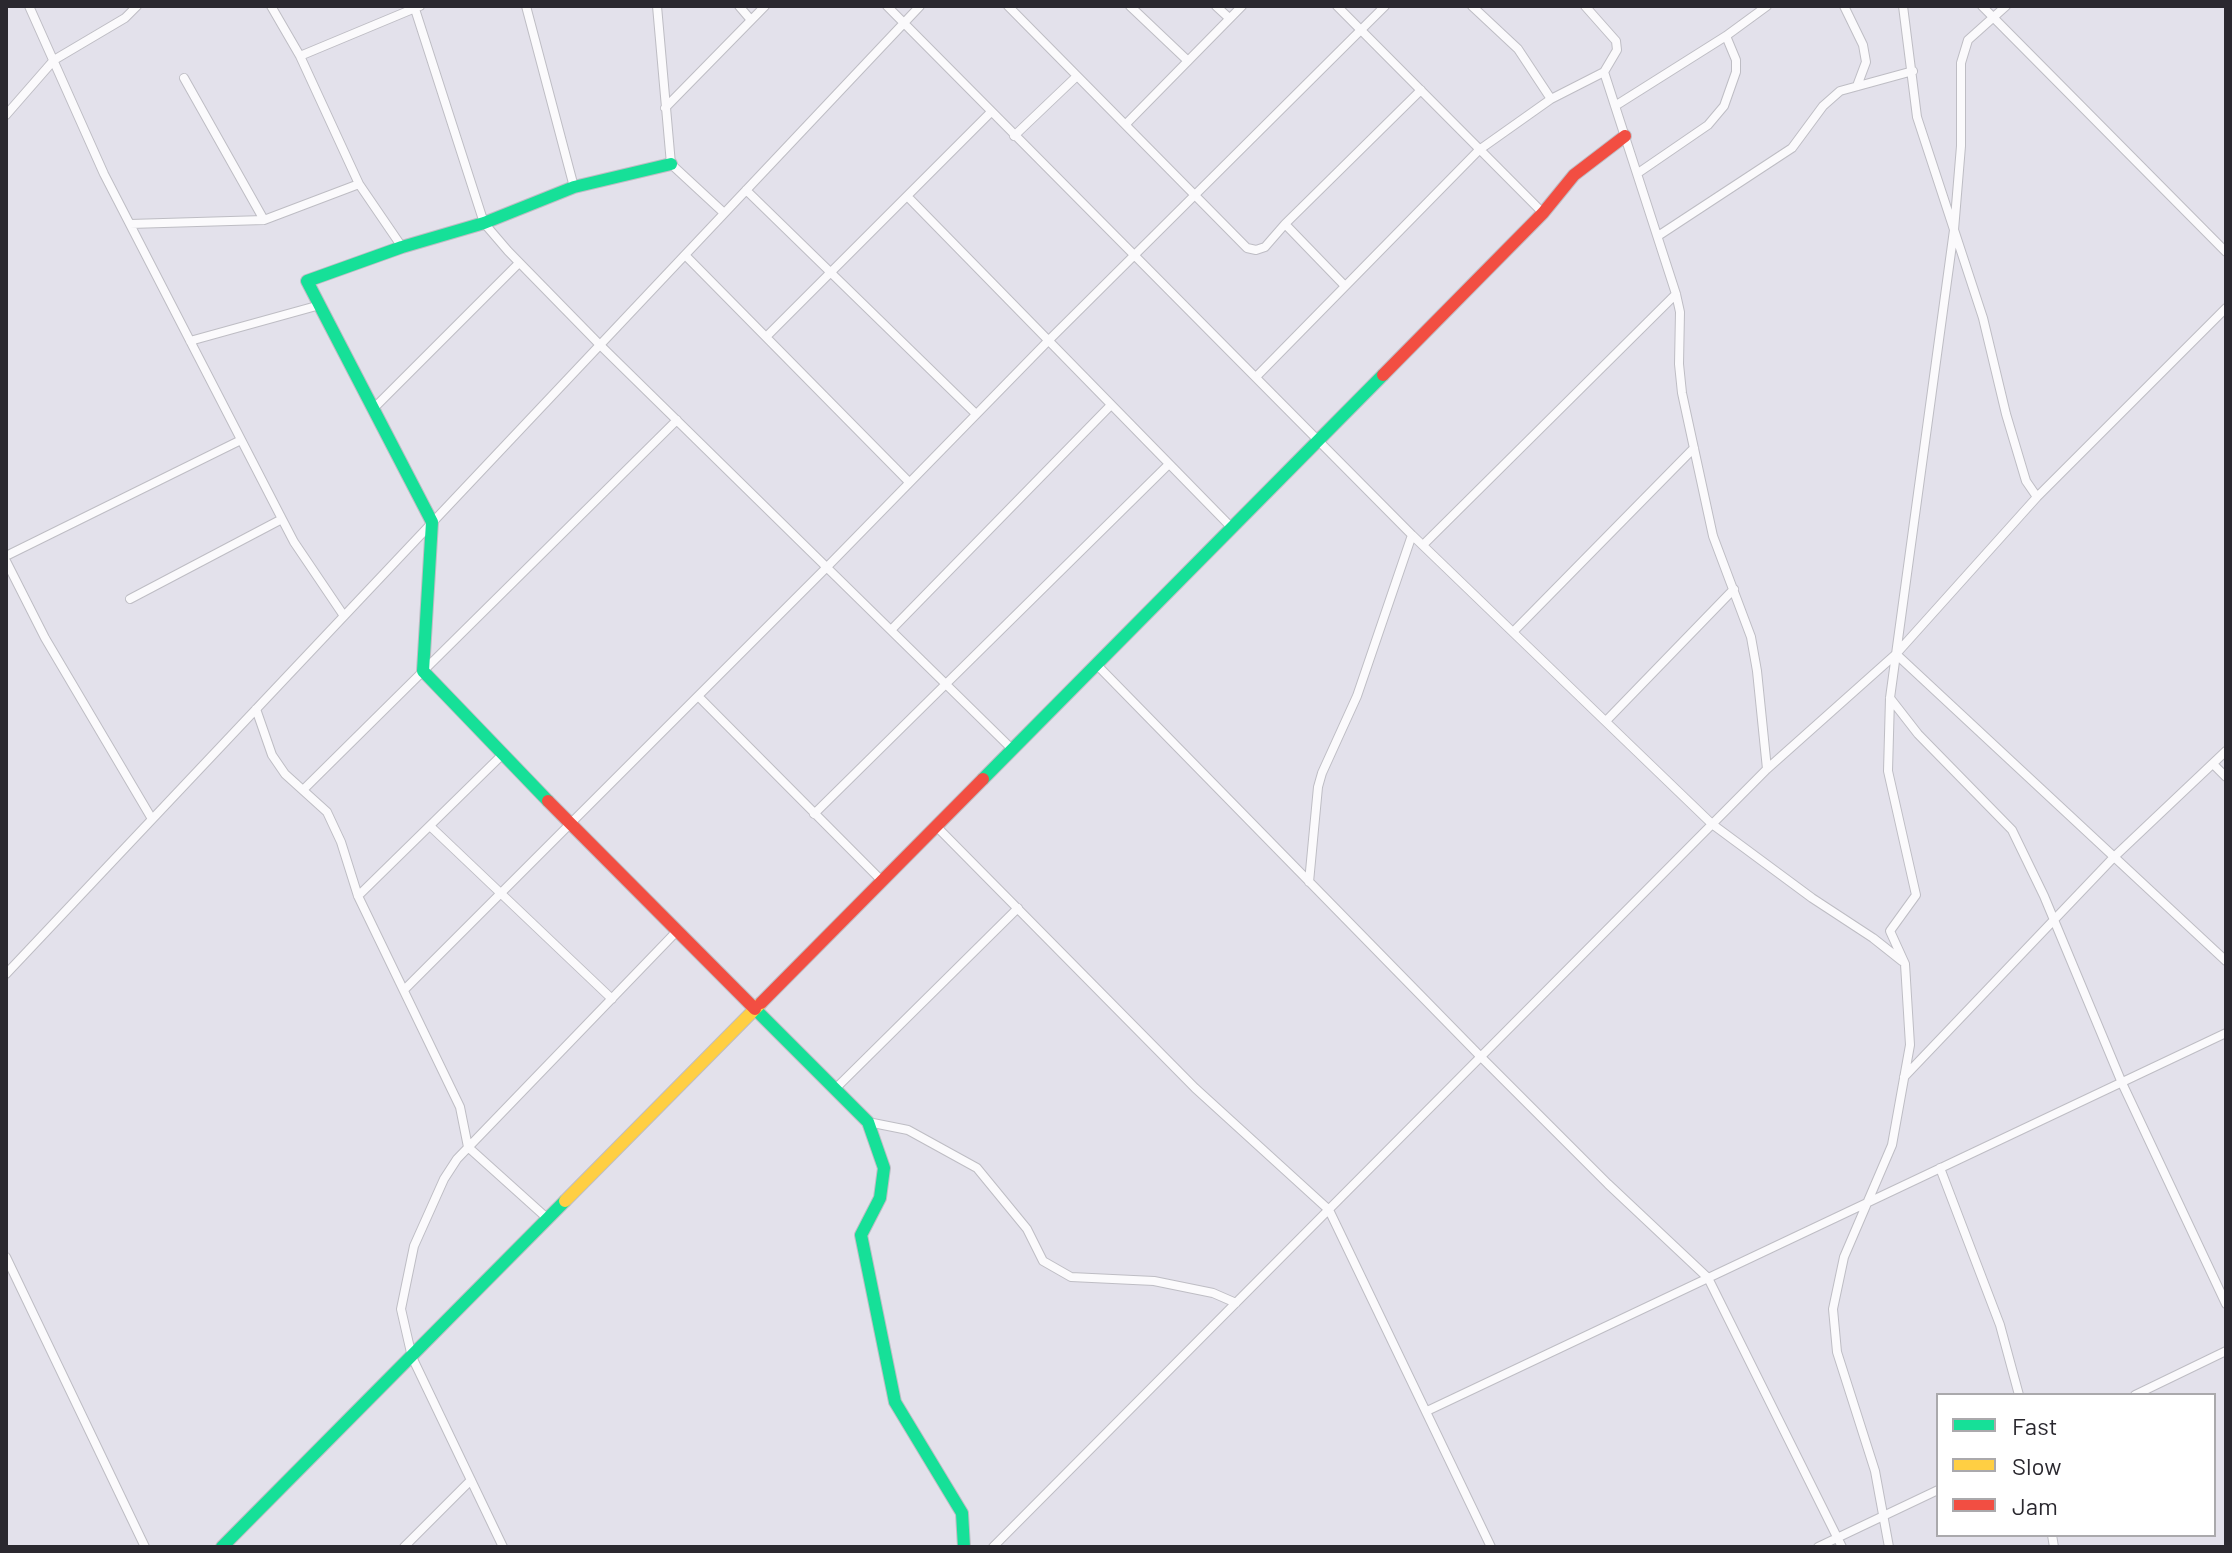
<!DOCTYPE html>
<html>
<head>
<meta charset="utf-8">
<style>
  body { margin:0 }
  #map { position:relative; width:2232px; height:1553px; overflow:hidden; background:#e3e1eb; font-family:Barlow,sans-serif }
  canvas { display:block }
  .frame { position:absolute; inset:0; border:8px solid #2a282f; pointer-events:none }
  .legend { position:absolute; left:1936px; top:1393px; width:280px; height:144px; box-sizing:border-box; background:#fff; border:2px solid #aaa9ac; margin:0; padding:10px 14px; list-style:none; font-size:24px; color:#2a282f }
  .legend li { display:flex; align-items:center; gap:16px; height:40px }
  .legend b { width:40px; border:2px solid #aaa9ac }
</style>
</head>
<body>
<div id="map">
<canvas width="2232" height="1553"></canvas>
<div class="frame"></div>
<ul class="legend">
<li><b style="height:10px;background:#16e098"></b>Fast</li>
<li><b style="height:10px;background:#ffcf43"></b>Slow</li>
<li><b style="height:10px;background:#f24e42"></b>Jam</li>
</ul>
</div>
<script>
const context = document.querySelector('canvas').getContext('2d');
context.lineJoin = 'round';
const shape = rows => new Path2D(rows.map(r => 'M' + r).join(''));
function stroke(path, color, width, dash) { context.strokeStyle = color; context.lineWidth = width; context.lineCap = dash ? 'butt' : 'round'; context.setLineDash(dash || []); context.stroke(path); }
const street = shape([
  [29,6,104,174,282,519,294,542,344,616],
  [271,6,300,56,359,184,402,247],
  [414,6,484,223,508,251,600,345,1013,750],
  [526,6,574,187],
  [657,6,671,164,724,213],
  [739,6,751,20],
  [887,6,1412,535,1712,824,1812,898,1873,938,1902,961],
  [1008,6,1247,248,1256,250,1265,247,1285,224,1421,90],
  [1130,6,1188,61],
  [1216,6,1229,18],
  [1337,6,1543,213],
  [1472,6,1518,49,1551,99],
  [1844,6,1863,45,1866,62,1857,86],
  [1903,6,1917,117,1983,318,2006,414,2026,481,2037,497],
  [1982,6,2226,252],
  [300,56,420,6],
  [1604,72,1676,294,1680,312,1679,364,1682,393,1713,536,1751,637,1757,671,1767,769],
  [184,78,264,220],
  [1615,106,1726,36,1767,6],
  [665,108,765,6],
  [6,115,54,60,125,18,137,6],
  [1126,124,1242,6],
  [1014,136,1077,76],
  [1638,173,1708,125,1724,106,1736,72,1736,60,1726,36],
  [746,190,976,414],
  [907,196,1232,528],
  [130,224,264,220,359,184],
  [1285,224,1345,286],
  [1658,236,1792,148,1823,106,1840,91,1913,71],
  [685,255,909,482],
  [766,337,991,112],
  [190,341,320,305],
  [1256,377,1479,150,1551,99,1604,72,1617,50,1616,41,1585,6],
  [375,407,519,263],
  [1423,545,1676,294],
  [6,556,241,440],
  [6,561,45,638,152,819],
  [130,599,282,519],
  [891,630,1111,405],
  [1513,632,1694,448],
  [1896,654,2226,961],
  [1097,665,1481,1057,1608,1184,1708,1278,1842,1547],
  [698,696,883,882],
  [1890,698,1918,734,2012,830,2044,896,2122,1083,2226,1304],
  [256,709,272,755,285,774,327,812,341,842,358,896,460,1107,468,1147,548,1219],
  [1606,721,1734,589],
  [2213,764,2226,777],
  [304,789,677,420],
  [814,814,1169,464],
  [430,826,612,999],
  [937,827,1195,1088,1329,1210,1491,1547],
  [1309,882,1318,787,1322,773,1357,696,1412,535],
  [358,896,502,755],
  [6,974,920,6],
  [404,990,827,567,1048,341,1385,6],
  [1904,1077,2114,857,2226,751],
  [835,1089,1018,908],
  [868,1122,908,1130,977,1168,1027,1229,1043,1261,1071,1277,1154,1281,1213,1293,1236,1303],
  [1940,1168,2000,1325,2019,1395],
  [6,1257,145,1547],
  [2135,1395,2226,1351],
  [1427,1411,2226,1033],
  [2052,1535,2054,1547],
  [404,1547,471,1480],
  [503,1547,412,1357,401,1309,414,1246,444,1179,457,1159,677,931],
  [993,1547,1767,769,1896,654,2037,497,2226,308],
  [1818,1547,1938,1490],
  [1889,1547,1875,1471,1837,1352,1833,1309,1844,1257,1892,1145,1910,1045,1905,964,1890,931,1916,895,1888,771,1890,698,1954,230,1961,146,1961,63,1968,40,2006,6]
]);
const fast = shape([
  [983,779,1383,375],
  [548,801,423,671,432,522,307,281,402,247,484,223,574,187,671,164],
  [755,1009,868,1122,884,1168,880,1198,861,1235,895,1402,962,1513,964,1547],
  [222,1547,565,1201]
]);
const slow = shape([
  [565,1201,761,1003]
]);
const jam = shape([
  [1383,375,1543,213,1574,175,1625,136],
  [548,801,755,1009],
  [761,1003,983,779]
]);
stroke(street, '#bebdc4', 10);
stroke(fast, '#bebdc4', 14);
stroke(slow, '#bebdc4', 14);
stroke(jam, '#bebdc4', 14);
stroke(street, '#fbfafc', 8);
stroke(fast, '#16e098', 12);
stroke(slow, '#ffcf43', 12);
stroke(jam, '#f24e42', 12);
</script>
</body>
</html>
